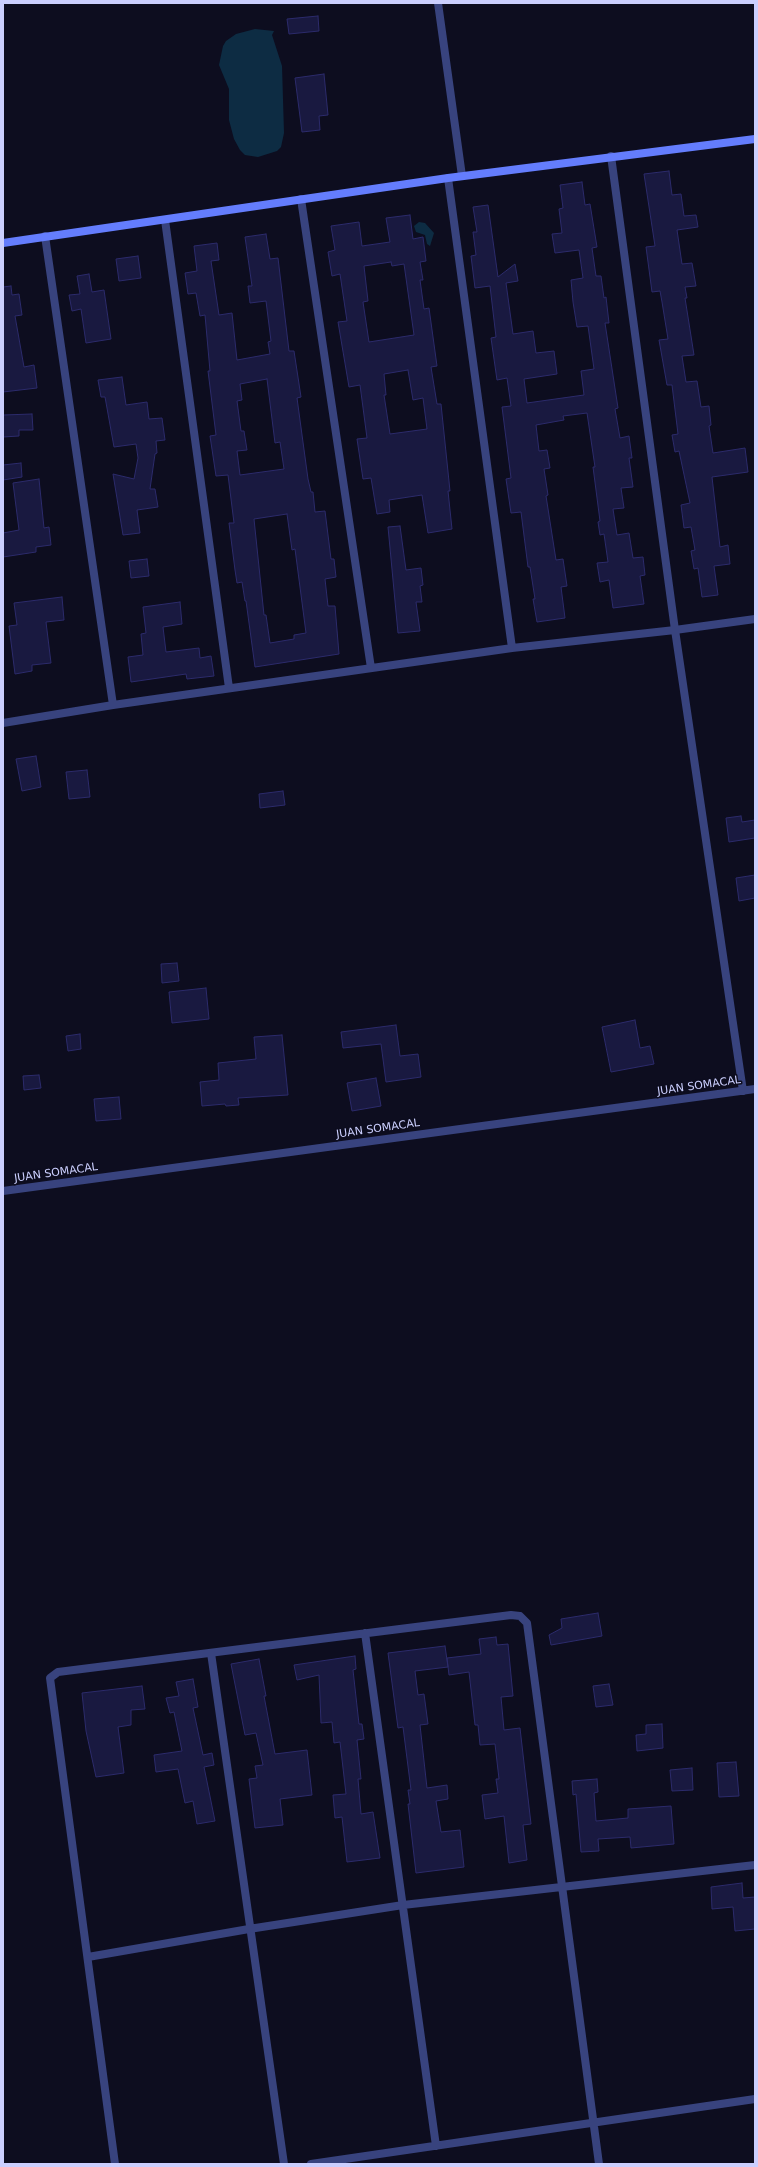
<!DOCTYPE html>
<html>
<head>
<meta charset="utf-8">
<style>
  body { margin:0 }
  #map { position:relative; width:758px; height:2167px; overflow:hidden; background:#0d0d1f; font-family:"DejaVu Sans",sans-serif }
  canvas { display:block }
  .frame { position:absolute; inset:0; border:4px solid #cbcffe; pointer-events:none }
</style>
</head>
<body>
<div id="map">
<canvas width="758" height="2167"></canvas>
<div class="frame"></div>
</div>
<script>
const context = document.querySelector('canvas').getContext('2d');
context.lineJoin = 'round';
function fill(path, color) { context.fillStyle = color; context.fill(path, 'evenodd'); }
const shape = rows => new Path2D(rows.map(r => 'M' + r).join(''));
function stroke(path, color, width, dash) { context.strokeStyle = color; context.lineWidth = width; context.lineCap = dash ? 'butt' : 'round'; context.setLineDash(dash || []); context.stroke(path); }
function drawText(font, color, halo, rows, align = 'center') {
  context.font = font + ' "DejaVu Sans",sans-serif'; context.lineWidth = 3; context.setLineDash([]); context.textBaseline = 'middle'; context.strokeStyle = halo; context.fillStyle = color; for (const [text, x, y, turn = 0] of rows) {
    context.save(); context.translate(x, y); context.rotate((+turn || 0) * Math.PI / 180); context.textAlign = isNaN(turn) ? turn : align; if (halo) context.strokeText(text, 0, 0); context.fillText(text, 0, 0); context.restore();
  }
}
const water = shape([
  [255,29,274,31,272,35,282,66,284,133,281,147,277,151,258,157,245,155,240,150,234,139,229,120,229,89,219,65,223,46,226,41,236,34],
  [419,222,425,223,434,233,430,246,427,244,425,235,416,232,414,226]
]);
const building = shape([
  [318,16,319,31,289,34,287,19,318,16],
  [324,74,328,115,319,116,320,130,302,132,295,78,324,74],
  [669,171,672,195,681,194,684,216,696,215,698,227,677,230,682,264,692,263,696,286,685,287,687,298,685,298,694,355,682,356,686,382,697,381,701,407,709,406,711,425,709,426,713,453,745,448,748,472,712,477,720,547,728,545,730,564,714,566,718,595,702,597,698,568,694,569,691,551,695,550,691,527,684,528,681,505,690,503,679,451,675,452,672,435,678,434,672,385,667,385,659,340,668,339,662,302,660,291,652,292,646,247,655,246,644,174,669,171],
  [582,182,585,205,590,204,597,247,592,248,596,276,601,276,604,298,606,297,609,323,605,323,618,408,615,409,620,438,629,436,632,458,629,458,633,487,621,488,624,508,613,509,617,535,629,533,633,558,643,557,645,575,640,576,644,604,613,608,609,580,600,582,597,563,608,562,604,534,600,535,598,522,600,521,593,467,595,467,587,413,563,416,564,420,536,425,539,451,547,450,550,468,544,469,548,495,546,496,556,560,563,559,567,586,561,587,565,618,537,622,533,599,535,599,530,567,528,567,521,512,511,513,506,479,511,478,502,407,511,406,507,378,497,380,491,338,496,337,490,286,475,288,471,256,476,255,473,232,477,232,473,207,488,205,498,277,515,264,518,281,506,283,513,334,533,331,536,353,554,351,557,374,524,379,527,403,584,395,581,371,594,369,588,326,577,327,573,302,571,280,583,278,579,250,555,253,552,234,562,233,559,209,563,208,560,185,582,182],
  [410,215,413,239,423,237,426,261,420,262,423,280,420,280,424,309,429,308,437,366,431,367,437,404,441,404,450,491,448,491,452,529,428,533,422,495,389,500,390,512,377,514,371,478,363,479,357,439,367,438,360,385,349,387,338,322,347,321,340,274,332,276,328,252,335,250,331,226,359,222,362,246,390,242,386,218,410,215],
  [391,262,392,266,404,264,414,335,369,342,363,302,368,301,364,266,391,262],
  [408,370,413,400,423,398,427,429,390,434,384,395,386,395,384,374,408,370],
  [266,234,270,259,278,258,289,351,294,351,301,397,297,398,308,479,311,492,313,492,315,512,325,511,331,559,334,559,336,577,325,579,328,606,335,606,339,654,255,667,246,601,245,601,242,582,237,583,235,570,229,523,234,523,228,475,216,476,210,436,216,435,208,371,210,371,205,315,200,316,196,293,188,294,185,273,197,271,194,246,217,243,219,260,211,261,219,315,232,313,237,360,270,354,268,342,271,341,266,301,250,303,248,286,252,286,245,237,266,234],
  [267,379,275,443,280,442,284,469,240,475,237,451,247,450,244,431,241,431,237,401,242,400,240,384,267,379],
  [287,514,292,550,295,549,306,633,294,635,294,639,270,643,266,615,264,615,254,519,287,514],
  [138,256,141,278,119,281,116,259,138,256],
  [89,274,92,292,104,290,111,339,86,343,81,309,72,311,69,295,80,294,77,276,89,274],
  [11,286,12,295,19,294,22,315,15,316,24,367,34,365,37,388,3,392,3,287,11,286],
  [122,377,126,405,147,402,149,419,162,418,165,440,156,441,157,453,155,454,150,489,155,489,158,507,137,510,140,533,123,535,113,474,134,479,138,458,136,444,114,447,105,397,101,397,98,380,122,377],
  [32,414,33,430,19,430,19,436,3,437,3,415,32,414],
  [21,463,22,477,3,480,3,465,21,463],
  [39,479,44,528,49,527,51,545,36,547,36,552,3,557,3,533,19,530,13,483,39,479],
  [400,526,406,570,421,568,423,585,420,586,422,602,416,602,420,631,398,633,388,527,400,526],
  [147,559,149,576,131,578,129,561,147,559],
  [62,597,64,620,46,622,51,663,32,665,32,671,15,674,9,626,17,625,14,603,62,597],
  [180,602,182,624,163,627,166,652,199,648,200,658,211,656,214,676,187,679,186,674,131,682,128,657,143,655,141,634,146,633,143,607,180,602],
  [36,756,41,787,22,791,16,759,36,756],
  [87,770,90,797,69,799,66,772,87,770],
  [283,791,285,805,260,808,259,794,283,791],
  [741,816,742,822,755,820,755,838,729,842,726,818,741,816],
  [755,875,755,898,739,901,736,878,755,875],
  [177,963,179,981,162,983,161,964,177,963],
  [206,988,209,1019,172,1023,169,992,206,988],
  [635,1020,640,1048,650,1046,654,1064,611,1072,602,1027,635,1020],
  [396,1025,400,1056,418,1054,421,1077,386,1082,381,1044,343,1048,341,1032,396,1025],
  [80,1034,81,1049,68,1051,66,1036,80,1034],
  [282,1035,288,1095,238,1098,239,1105,226,1106,225,1104,202,1106,200,1082,219,1080,218,1063,256,1059,254,1037,282,1035],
  [39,1075,41,1088,24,1090,23,1076,39,1075],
  [376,1078,381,1106,352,1111,347,1083,376,1078],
  [119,1097,121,1119,96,1121,94,1099,119,1097],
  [598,1613,602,1636,551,1645,549,1635,562,1628,561,1619,598,1613],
  [496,1637,497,1645,508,1644,513,1696,501,1697,504,1730,520,1728,531,1824,523,1825,527,1860,509,1863,504,1816,485,1819,482,1795,498,1793,496,1779,499,1779,495,1744,480,1745,478,1725,475,1725,469,1672,449,1675,447,1658,481,1654,479,1639,496,1637],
  [445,1646,448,1667,415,1671,418,1695,424,1694,428,1724,420,1725,427,1788,447,1785,448,1799,436,1801,441,1832,460,1830,464,1867,416,1873,408,1804,410,1804,408,1790,411,1790,403,1727,398,1728,388,1653,445,1646],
  [355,1656,356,1669,353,1670,359,1724,362,1724,364,1739,357,1740,361,1779,358,1779,361,1814,373,1812,380,1858,347,1862,342,1817,335,1818,333,1795,346,1794,340,1742,334,1743,332,1722,321,1723,319,1675,297,1680,294,1665,355,1656],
  [259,1659,266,1696,264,1696,275,1754,307,1750,312,1795,280,1799,283,1825,255,1828,249,1779,257,1778,255,1766,263,1765,256,1733,245,1735,231,1664,259,1659],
  [193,1679,198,1707,193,1708,203,1755,212,1753,214,1765,204,1767,215,1821,197,1824,193,1801,185,1803,178,1769,156,1772,154,1755,182,1751,174,1712,170,1713,166,1698,179,1696,176,1682,193,1679],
  [609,1684,613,1705,596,1707,593,1686,609,1684],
  [142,1686,145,1709,131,1710,131,1725,118,1727,124,1773,96,1777,86,1731,82,1693,142,1686],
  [662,1724,663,1748,637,1751,636,1735,646,1734,646,1725,662,1724],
  [736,1762,739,1796,719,1797,717,1763,736,1762],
  [692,1768,693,1790,672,1791,670,1770,692,1768],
  [597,1779,598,1792,594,1793,596,1821,628,1818,628,1809,671,1806,674,1844,631,1848,630,1837,598,1839,599,1851,581,1852,576,1794,573,1795,572,1781,597,1779],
  [742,1883,743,1898,755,1897,755,1929,735,1931,733,1907,712,1909,711,1887,742,1883]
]);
const minor = shape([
  [438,3,462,176],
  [611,156,675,630,743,1091],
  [448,178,512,648],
  [301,199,371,668],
  [165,220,229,688],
  [45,236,113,705],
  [3,723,113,705,512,648,675,630,755,619],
  [3,1191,755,1089],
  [365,1633,436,2146],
  [211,1653,284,2164],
  [88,1957,249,1929,403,1905,755,1865],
  [115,2164,50,1678,58,1672,511,1615,520,1616,527,1623,599,2164],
  [311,2164,755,2099]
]);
const secondary = shape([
  [3,243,448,178,755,139]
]);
const streetNames = [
  ["JUAN SOMACAL",699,1086,-8],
  ["JUAN SOMACAL",378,1129,-8],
  ["JUAN SOMACAL",56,1173,-8]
];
fill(water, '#0d2c43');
fill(building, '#191940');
stroke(building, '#2c2b6b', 1);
stroke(minor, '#38437e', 8);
stroke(secondary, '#647dfd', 8);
drawText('11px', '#cbcffe', '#0d0d1f', streetNames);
</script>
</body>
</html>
